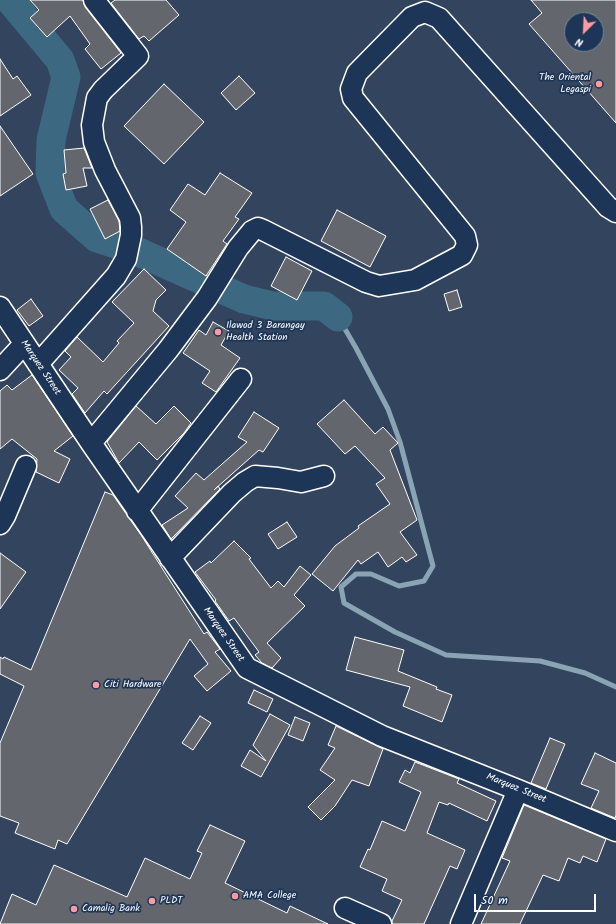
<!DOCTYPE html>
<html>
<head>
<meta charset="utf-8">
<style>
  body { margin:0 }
  #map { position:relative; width:616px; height:924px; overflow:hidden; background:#32445e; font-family:Kalam,sans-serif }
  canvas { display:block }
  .north { position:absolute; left:564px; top:12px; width:40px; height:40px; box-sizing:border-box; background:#1d3557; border:1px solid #77869a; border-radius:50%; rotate:204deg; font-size:11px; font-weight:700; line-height:16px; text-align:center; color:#fff }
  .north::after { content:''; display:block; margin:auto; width:14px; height:18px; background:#ff9aa2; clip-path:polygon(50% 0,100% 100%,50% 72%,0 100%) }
  .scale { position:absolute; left:474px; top:894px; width:122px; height:18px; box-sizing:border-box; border:2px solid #fff; border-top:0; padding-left:5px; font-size:12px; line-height:14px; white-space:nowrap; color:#fff; -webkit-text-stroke:3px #1d3557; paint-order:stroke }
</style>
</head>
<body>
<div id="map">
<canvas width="616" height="924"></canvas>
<div class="north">N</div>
<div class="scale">50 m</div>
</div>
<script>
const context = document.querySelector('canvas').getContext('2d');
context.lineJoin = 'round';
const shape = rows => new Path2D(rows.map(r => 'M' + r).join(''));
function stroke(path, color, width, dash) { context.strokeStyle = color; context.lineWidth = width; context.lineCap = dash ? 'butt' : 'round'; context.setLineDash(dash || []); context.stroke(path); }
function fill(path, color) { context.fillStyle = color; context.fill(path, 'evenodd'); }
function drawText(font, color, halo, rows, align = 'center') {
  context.font = font + ' Kalam,sans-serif'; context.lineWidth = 3.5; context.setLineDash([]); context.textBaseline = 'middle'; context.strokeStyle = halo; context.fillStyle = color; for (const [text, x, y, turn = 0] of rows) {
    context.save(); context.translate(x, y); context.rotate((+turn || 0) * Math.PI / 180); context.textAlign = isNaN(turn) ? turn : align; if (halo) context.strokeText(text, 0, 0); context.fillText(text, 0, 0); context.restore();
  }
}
const stream = shape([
  [338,317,356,348,388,409,400,442,433,566,424,581,399,586,371,574,356,574,341,587,344,603,395,632,446,655,540,661,585,673,616,687]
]);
const river = shape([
  [10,0,60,60,66,77,51,140,50,173,64,209,97,238,134,250,244,299,273,306,324,306,338,317]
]);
const building = shape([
  [30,0,83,0,85,7,121,53,101,69,85,49,90,44,70,16,47,37,30,18,39,10,30,0],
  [115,0,166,0,179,15,149,41,144,36,139,39,111,3,115,0],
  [531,0,616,0,616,123,529,24,542,13,531,0],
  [572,20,596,20,596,44,572,44,572,20],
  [0,59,13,79,17,76,31,95,0,116,0,59],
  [239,76,255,93,236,110,221,93,239,76],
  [164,84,204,122,164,164,124,126,164,84],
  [0,126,33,174,0,196,0,126],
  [84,148,92,168,83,168,87,186,66,190,63,174,66,173,64,150,84,148],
  [220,173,252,193,235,217,239,219,223,241,227,244,206,276,167,249,186,222,170,210,188,184,205,195,220,173],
  [108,200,119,221,120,231,105,239,90,209,108,200],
  [337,210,386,236,370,267,321,241,337,210],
  [286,257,312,271,297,300,271,286,286,257],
  [144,269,166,290,156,300,153,311,169,326,107,394,104,391,85,413,72,394,78,388,59,370,71,357,65,351,77,337,103,362,119,343,117,341,134,323,112,302,144,269],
  [457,290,462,307,449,311,444,294,457,290],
  [31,299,43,316,29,326,17,310,31,299],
  [213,322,229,331,221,345,240,358,216,392,202,383,210,371,183,353,199,330,206,335,213,322],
  [32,375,73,436,54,451,70,459,59,483,36,472,37,459,12,439,0,449,0,391,7,385,12,390,32,375],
  [344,400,375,434,383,427,398,443,390,450,417,520,400,532,417,555,406,562,402,557,388,567,378,552,361,564,358,560,333,591,312,574,335,546,359,528,358,526,390,504,376,484,385,478,355,446,345,454,317,424,344,400],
  [136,406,156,424,174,406,191,423,184,433,157,460,139,442,119,463,107,442,136,406],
  [254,412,279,428,263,452,259,450,214,490,218,486,220,489,171,539,162,525,188,508,175,496,196,473,204,480,247,442,238,437,254,412],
  [105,492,113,495,141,535,204,634,207,632,220,649,215,652,231,671,207,691,194,676,208,664,190,639,67,844,58,840,55,849,15,833,19,823,0,816,0,743,24,686,0,674,0,657,3,659,4,657,31,670,105,492],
  [287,522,297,537,278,549,268,534,287,522],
  [234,541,251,558,249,559,271,588,278,581,284,587,300,566,311,575,294,595,305,606,267,643,281,658,272,668,262,663,255,655,259,652,234,618,229,621,215,601,216,600,195,572,210,561,211,563,234,541],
  [0,553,26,572,0,609,0,553],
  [355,637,404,650,398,671,437,687,436,689,452,695,442,722,403,706,410,687,346,670,355,637],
  [254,690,273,699,267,712,248,703,254,690],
  [270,714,290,725,261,777,241,766,250,750,266,761,253,745,270,714],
  [200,716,211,723,193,750,182,743,200,716],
  [295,717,310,723,303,741,288,735,295,717],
  [336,726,383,749,369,786,352,780,335,806,321,820,308,807,335,780,320,770,335,748,328,745,336,726],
  [550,738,565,744,546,789,531,783,550,738],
  [595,753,616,763,616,815,615,818,591,808,599,791,581,784,595,753],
  [415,762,459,779,457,783,496,801,487,821,449,803,448,805,439,802,427,833,465,850,457,869,450,866,424,924,392,924,392,921,402,900,382,891,387,879,360,867,368,849,370,850,382,821,405,831,421,792,399,782,405,770,410,773,415,762],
  [524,805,606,839,597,862,583,856,580,863,568,858,559,881,543,875,520,924,481,924,510,861,502,858,524,805],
  [210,825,245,841,225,883,287,913,290,906,328,924,0,924,12,894,36,905,54,865,127,897,145,858,190,879,202,853,197,851,210,825]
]);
const minor = shape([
  [0,307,91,443,247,668,382,736,518,790,616,831],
  [38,364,116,276,126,259,131,235,131,227,130,218,105,170,94,142,92,125,97,98,103,90,138,56,94,0],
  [0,370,24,344],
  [91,443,168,350,207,298,238,248,252,231,258,228,263,230,366,282,379,286,415,280,462,255,467,245,465,236,353,98,351,89,357,73,412,17,425,12,439,18,608,207,616,212],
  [137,511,241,379],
  [0,524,5,516,26,466],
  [170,558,232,493,245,482,255,476,278,478,301,482,324,476],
  [345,908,381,924],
  [461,924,518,790]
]);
const markers = [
  [599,84,4,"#ff9aa2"],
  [218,332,4,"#ff9aa2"],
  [96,685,4,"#ff9aa2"],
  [235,896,4,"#ff9aa2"],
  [152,901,4,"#ff9aa2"],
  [74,909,4,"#ff9aa2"]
];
const poiNames = [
  ["The Oriental",591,78,"right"],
  ["Legaspi",591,90,"right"],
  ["Ilawod 3 Barangay",226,326],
  ["Health Station",226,338],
  ["Citi Hardware",104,685],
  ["AMA College",243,896],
  ["PLDT",160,901],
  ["Camalig Bank",82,909]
];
const streetNames = [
  ["Marquez Street",40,368,56],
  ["Marquez Street",223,635,55],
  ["Marquez Street",516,789,22]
];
stroke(stream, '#8aa4b3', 5);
stroke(river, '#3c6881', 29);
fill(building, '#63666d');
stroke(building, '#fff', 1);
stroke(minor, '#fff', 23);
stroke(minor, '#1d3557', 20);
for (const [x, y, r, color] of markers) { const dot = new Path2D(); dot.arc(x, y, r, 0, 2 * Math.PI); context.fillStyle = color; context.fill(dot); stroke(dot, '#1d3557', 1.5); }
drawText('10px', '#fff', '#1d3557', poiNames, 'left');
drawText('10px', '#fff', '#1d3557', streetNames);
</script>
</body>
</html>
